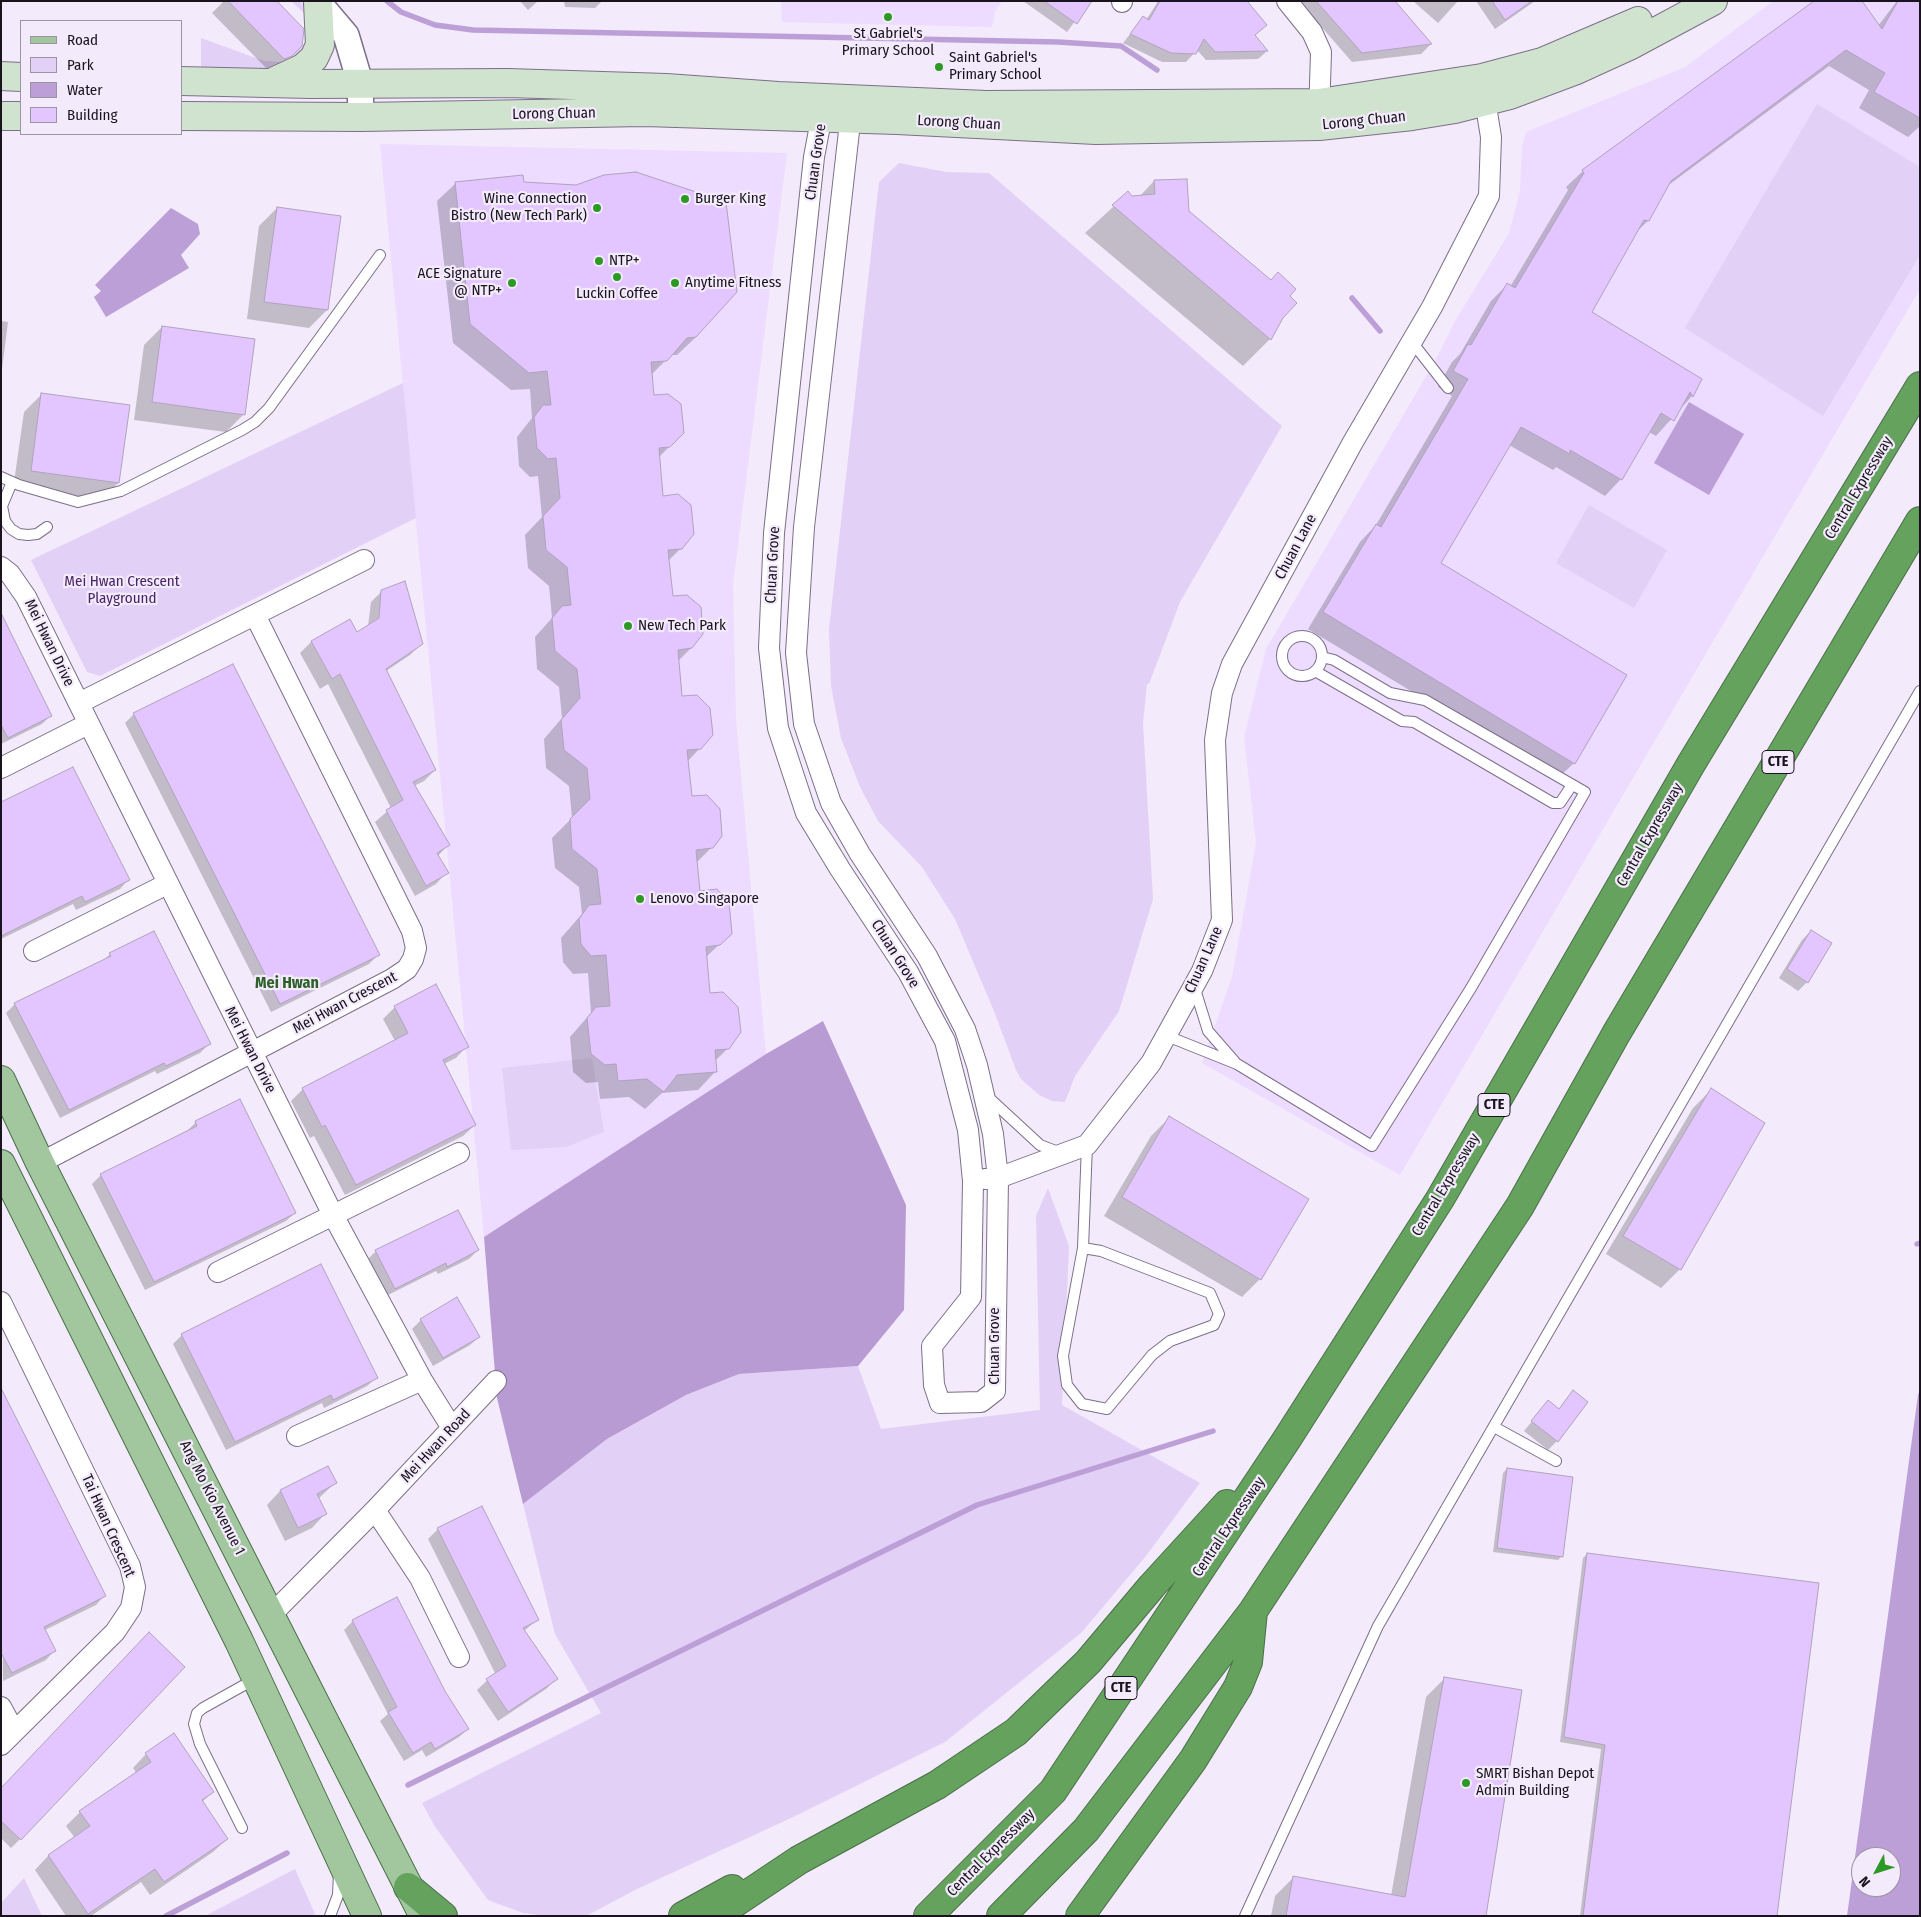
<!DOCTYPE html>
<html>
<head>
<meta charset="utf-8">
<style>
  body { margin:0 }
  #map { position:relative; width:1921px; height:1917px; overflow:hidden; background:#f3eafb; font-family:"Fira Sans Condensed",sans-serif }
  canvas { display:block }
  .frame { position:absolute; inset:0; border:2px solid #18131c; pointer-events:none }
  .legend { position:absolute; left:20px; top:20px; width:162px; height:115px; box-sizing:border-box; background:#f3eafb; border:1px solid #9b94a2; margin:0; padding:6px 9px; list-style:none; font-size:15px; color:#18131c }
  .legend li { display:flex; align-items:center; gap:10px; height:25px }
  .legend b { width:25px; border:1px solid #9b94a2 }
  .north { position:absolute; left:1851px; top:1847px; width:50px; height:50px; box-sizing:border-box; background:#f3eafb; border:1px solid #9b94a2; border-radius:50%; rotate:230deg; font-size:14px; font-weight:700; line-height:20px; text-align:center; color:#18131c }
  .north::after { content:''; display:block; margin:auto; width:18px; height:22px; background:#2d9925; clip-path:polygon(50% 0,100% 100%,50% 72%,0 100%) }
</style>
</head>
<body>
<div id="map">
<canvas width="1921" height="1917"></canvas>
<div class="frame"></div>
<ul class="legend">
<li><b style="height:6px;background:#a2c79e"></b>Road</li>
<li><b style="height:14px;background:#e3d0f6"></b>Park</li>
<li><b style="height:14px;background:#bc9fd7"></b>Water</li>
<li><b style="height:14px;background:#e3c5ff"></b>Building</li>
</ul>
<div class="north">N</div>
</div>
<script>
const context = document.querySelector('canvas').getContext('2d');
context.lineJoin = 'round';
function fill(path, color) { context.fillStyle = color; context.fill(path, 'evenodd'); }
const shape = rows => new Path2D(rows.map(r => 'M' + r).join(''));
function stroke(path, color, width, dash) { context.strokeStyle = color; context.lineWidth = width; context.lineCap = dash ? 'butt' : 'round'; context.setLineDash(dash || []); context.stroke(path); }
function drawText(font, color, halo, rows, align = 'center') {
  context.font = font + ' "Fira Sans Condensed",sans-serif'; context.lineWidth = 4.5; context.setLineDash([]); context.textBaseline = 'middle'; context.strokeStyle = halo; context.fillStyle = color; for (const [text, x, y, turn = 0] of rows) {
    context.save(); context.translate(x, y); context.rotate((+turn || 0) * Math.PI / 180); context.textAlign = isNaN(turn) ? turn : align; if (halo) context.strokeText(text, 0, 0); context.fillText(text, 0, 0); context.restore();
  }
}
const built = shape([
  [781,1,1002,1,995,12,992,27,782,22],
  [1773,1,1920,1,1920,289,1400,1175,1202,1063,1232,977,1256,843,1244,737,1266,649,1435,361,1455,321,1509,233,1520,191,1522,146,1526,132,1685,67],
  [380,144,787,153,733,585,736,720,766,1054,484,1237]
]);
const green = shape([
  [291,1,300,1,305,7,313,22,320,45,314,58,303,68,271,83,201,81,201,38,264,61,286,62,312,37,305,14],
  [1817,104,1920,167,1920,255,1823,416,1685,328],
  [899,163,946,172,989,173,1282,426,1180,602,1149,684,1147,684,1143,723,1153,899,1119,1011,1075,1076,1065,1102,1052,1101,1039,1095,1021,1079,1016,1070,994,1011,955,919,922,867,878,821,860,787,841,738,831,686,829,629,879,182],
  [403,383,416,518,100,676,87,672,31,560],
  [1589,505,1667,550,1634,608,1556,563],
  [592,1058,604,1132,566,1147,511,1150,502,1068],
  [1048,1188,1069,1246,1062,1405,1200,1483,1146,1556,1081,1633,945,1742,791,1818,637,1889,586,1916,547,1916,523,1913,488,1900,434,1825,422,1803,601,1713,555,1634,523,1504,607,1439,686,1395,739,1374,858,1366,881,1429,1040,1410,1036,1216],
  [295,1869,315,1914,311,1916,205,1916],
  [24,1878,42,1916,1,1916,1,1903]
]);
const forest = shape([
  [823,1021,906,1205,904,1310,858,1366,739,1374,686,1395,607,1439,523,1504,497,1398,484,1237,766,1054]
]);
const water = shape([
  [171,208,198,224,200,234,181,255,189,268,106,317,94,297,101,291,95,285],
  [1689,402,1744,434,1709,495,1654,463],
  [1920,1389,1920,1916,1847,1916,1918,1395],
  [1861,1857,1891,1857,1891,1887,1861,1887]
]);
const shadow = shape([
  [224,1,275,1,301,45,277,69,270,72,212,13],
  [520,1,538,1,528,10],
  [564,1,602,1,595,8,565,7],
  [1023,1,1090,1,1067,32],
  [1156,1,1246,1,1254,36,1267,51,1258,59,1206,60,1197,50,1186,62,1162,62,1123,43,1143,18,1146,20,1157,3],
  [1299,1,1394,1,1431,44,1421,54,1352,62],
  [1413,1,1458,1,1438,23],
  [1476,1,1535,1,1495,29],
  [1897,1,1920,1,1920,126,1908,137,1859,108,1869,90,1829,66,1666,187,1648,221,1634,234,1590,313,1700,379,1692,396,1656,436,1649,432,1621,479,1605,496,1556,467,1553,470,1509,445,1439,563,1574,763,1557,779,1308,629,1360,542,1376,525,1452,396,1438,387,1452,362,1460,354,1491,301,1507,285,1510,287,1568,190,1566,187,1583,171,1878,26],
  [1186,180,1187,211,1288,296,1282,317,1270,339,1243,366,1085,233,1128,193,1132,197,1139,197,1154,181],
  [456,183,523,183,696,337,677,355,671,355,651,375,653,397,683,433,659,457,662,497,681,548,668,561,672,597,691,648,678,661,681,697,700,748,687,762,690,798,712,847,696,863,699,892,730,934,705,958,708,994,728,1048,715,1061,716,1071,698,1090,662,1093,645,1109,629,1097,600,1099,598,1082,586,1083,573,1072,570,1037,591,1013,588,973,573,974,563,962,561,938,582,914,579,887,555,868,552,838,572,818,569,786,546,768,544,739,562,718,559,687,537,669,535,637,552,618,549,586,528,568,525,535,542,517,538,476,530,477,519,466,517,437,532,418,530,389,511,390,453,343,437,201],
  [277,208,327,310,309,328,247,319,259,226],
  [1,321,8,322,1,377],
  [162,327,244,414,226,432,134,420,144,345],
  [42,394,118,483,100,501,13,489,24,412],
  [382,591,421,644,410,655,386,671,435,770,424,781,414,786,448,845,438,856,447,872,436,884,415,896,375,822,391,808,328,684,320,689,300,653,311,642,350,621,357,634,368,626,371,602],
  [1,617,51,715,42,724,1,744],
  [134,714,378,955,369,964,271,1012,125,723],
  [1,803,128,880,120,889,76,910,73,904,1,939],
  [1811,931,1831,944,1807,982,1798,991,1779,978,1802,940],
  [110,954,209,1044,200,1053,157,1074,155,1071,60,1118,6,1013,15,1004,103,961],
  [395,1007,467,1046,456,1058,444,1064,475,1125,463,1136,345,1195,314,1136,310,1138,291,1101,303,1089,395,1041,383,1019],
  [1711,1090,1764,1123,1680,1269,1661,1288,1606,1254,1693,1108],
  [1169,1118,1260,1279,1242,1297,1104,1216,1151,1136],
  [196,1122,295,1213,286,1221,145,1290,92,1184,101,1175,187,1131],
  [478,1250,469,1259,438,1274,436,1271,386,1296,367,1260,376,1251],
  [320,1266,376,1378,367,1386,324,1408,322,1403,226,1450,173,1344,182,1335],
  [421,1320,479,1337,470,1345,433,1366,412,1329],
  [1,1392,104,1596,96,1605,45,1630,54,1651,46,1660,3,1681],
  [1573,1392,1557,1441,1548,1450,1524,1431,1548,1402,1558,1410],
  [327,1468,335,1483,318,1499,325,1514,312,1528,285,1541,267,1505,280,1491],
  [1507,1469,1562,1556,1558,1560,1493,1552,1503,1473],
  [438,1529,537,1620,524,1631,556,1679,546,1689,498,1721,477,1690,495,1673,428,1539],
  [1587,1554,1775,1916,1580,1916,1601,1749,1560,1742,1583,1558],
  [353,1621,444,1692,468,1729,459,1737,426,1757,422,1750,404,1761,380,1721,388,1714,344,1630],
  [1445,1678,1484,1916,1271,1916,1275,1896,1293,1878,1391,1896,1426,1697],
  [146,1754,213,1792,202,1802,227,1839,213,1852,150,1895,141,1882,91,1916,66,1916,35,1870,48,1856,75,1838,66,1826,80,1812,137,1774,133,1768],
  [1,1789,20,1839,11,1848,1,1838]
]);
const stream = shape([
  [387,1,401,12,435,25,473,30,1058,42,1121,46,1157,70],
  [1352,298,1380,331],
  [1917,1244,1920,1243],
  [408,1785,977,1505,1213,1431],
  [166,1916,287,1853]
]);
const building = shape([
  [228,1,277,1,304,29,302,46,292,56,284,59,228,1],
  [1044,1,1092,1,1077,24,1044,1],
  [1160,1,1247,1,1267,25,1255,35,1268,51,1215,52,1204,39,1196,54,1171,53,1130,34,1143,16,1149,20,1160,1],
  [1316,1,1395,1,1432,44,1362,53,1316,1],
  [1492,1,1532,1,1505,20,1492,1],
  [1814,1,1862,1,1882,29,1898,1,1920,1,1920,118,1874,92,1885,73,1846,50,1671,181,1649,221,1644,220,1592,312,1702,379,1693,397,1690,392,1674,421,1661,413,1622,480,1570,450,1570,454,1521,427,1441,563,1627,675,1575,764,1323,612,1376,524,1381,527,1468,379,1453,371,1468,344,1471,345,1507,283,1515,288,1584,173,1582,170,1814,1],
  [636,172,726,202,737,292,696,337,687,338,667,361,651,362,654,395,668,394,681,404,684,433,670,447,659,448,663,496,678,494,691,505,694,534,682,549,668,550,673,596,687,595,701,607,703,634,692,648,678,650,682,696,697,695,710,708,713,735,701,749,687,750,692,796,707,795,720,809,722,836,713,848,696,850,700,891,717,889,729,902,732,934,720,945,706,947,710,993,723,992,738,1007,741,1032,729,1049,715,1050,717,1072,677,1075,664,1092,647,1079,618,1081,616,1064,605,1065,591,1054,587,1018,596,1007,610,1006,606,955,591,956,581,944,579,919,589,905,601,904,597,869,572,849,570,819,590,799,587,768,564,750,561,720,580,698,577,669,555,651,552,618,562,606,571,605,567,567,546,550,543,516,560,498,556,458,548,459,537,448,534,417,543,405,551,405,547,371,529,373,470,324,455,182,523,175,524,182,576,185,604,175,636,172],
  [1187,179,1189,211,1271,280,1278,272,1296,289,1290,296,1297,303,1283,318,1271,340,1112,205,1128,191,1132,196,1155,194,1154,180,1187,179],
  [277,207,341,216,328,310,264,302,277,207],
  [162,326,255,339,245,415,152,402,162,326],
  [41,393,130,405,119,483,31,471,41,393],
  [405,581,423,644,386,669,436,770,413,782,450,845,437,853,449,873,426,886,386,810,403,800,340,674,332,679,311,641,350,619,357,632,379,618,381,590,405,581],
  [1,613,52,716,8,738,1,725,1,613],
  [233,664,380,955,280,1004,133,713,233,664],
  [73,767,130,880,85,902,82,896,1,936,1,802,73,767],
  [1811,930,1832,943,1808,983,1787,969,1811,930],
  [154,931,211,1044,166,1066,164,1063,69,1110,14,1003,111,956,109,953,154,931],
  [436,984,469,1047,443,1060,476,1125,356,1185,325,1125,322,1127,302,1088,408,1033,394,1006,436,984],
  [1711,1088,1765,1123,1681,1270,1623,1236,1711,1088],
  [240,1099,296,1213,154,1282,100,1174,197,1126,195,1121,240,1099],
  [1169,1116,1309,1199,1261,1280,1122,1197,1169,1116],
  [458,1210,479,1250,447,1267,446,1263,395,1289,375,1250,458,1210],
  [321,1264,378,1378,333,1400,331,1395,235,1442,181,1334,321,1264],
  [457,1297,480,1337,443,1358,420,1319,457,1297],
  [1,1388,106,1596,44,1627,56,1651,12,1673,1,1653,1,1388],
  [1573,1390,1588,1402,1558,1442,1531,1421,1548,1400,1559,1409,1573,1390],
  [328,1466,337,1483,317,1494,327,1514,298,1528,280,1490,328,1466],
  [1507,1468,1573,1477,1563,1557,1497,1548,1507,1468],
  [482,1506,539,1620,523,1628,558,1679,508,1712,486,1679,506,1666,437,1528,482,1506],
  [1587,1553,1819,1583,1777,1916,1583,1916,1605,1745,1564,1737,1587,1553],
  [397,1597,445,1691,469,1729,435,1749,431,1742,413,1753,388,1712,397,1707,352,1620,397,1597],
  [149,1632,185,1667,21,1840,1,1821,1,1788,149,1632],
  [1444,1677,1522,1690,1486,1916,1286,1916,1293,1876,1405,1897,1444,1677],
  [174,1733,214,1792,202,1800,228,1839,164,1882,155,1869,88,1914,48,1855,90,1826,79,1811,151,1762,145,1753,174,1733]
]);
const service = shape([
  [1412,342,1448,388],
  [1,477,19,485,78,502,121,491,242,430,255,422,269,408,380,255],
  [12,482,2,506,5,521,11,529,19,534,28,535,37,534,47,527],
  '1282 656a20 20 0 1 1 40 0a20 20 0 1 1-40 0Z',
  [1315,671,1402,721,1414,722,1553,803,1560,803,1572,785],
  [1194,986,1208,1031,1235,1062],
  [1167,1036,1237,1064,1372,1146,1471,988,1585,792,1425,700,1390,693,1334,660,1322,657],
  [988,1097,1040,1145,1061,1153],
  [1083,1248,1101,1251,1210,1293,1219,1314,1214,1325,1170,1341,1152,1355,1107,1409,1082,1404,1067,1385,1063,1356,1083,1248,1087,1145],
  [1494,1427,1556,1461],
  [242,1828,200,1744,194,1724,197,1713,203,1708,255,1679],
  [330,1916,338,1895,339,1873],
  [1245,1916,1378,1626,1920,691]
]);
const minor = shape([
  [1287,1,1312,32,1321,52,1319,116],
  [1122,2,1122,1],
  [824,104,814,157,774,533,769,648,778,728,806,813,840,869,908,972,945,1041,968,1130,973,1181,971,1297,932,1346,934,1385,940,1403,981,1402,995,1391,998,1178,993,1134,977,1065,965,1029,927,956,860,854,831,803,804,724,796,653,804,527,852,105],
  [1,567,10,574,26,597,333,1215,422,1380,452,1428],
  [79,703,364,560],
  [1,768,88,724],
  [34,951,167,884],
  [40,1163,392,979,407,969,413,959,416,948,412,931,255,615],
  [985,1179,998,1178,1087,1145,1151,1063,1202,971,1222,920,1215,740,1222,693,1232,664,1353,442,1432,307,1489,196,1491,137,1483,88],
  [218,1272,459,1153],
  [1,1302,130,1566,135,1587,131,1608,115,1632,1,1745],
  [297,1436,422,1380],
  [375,1510,420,1578,459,1657],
  [270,1616,375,1510,496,1381],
  [1,1707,14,1731]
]);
const tertiary = shape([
  [317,1,346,35,360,82,361,117]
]);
const secondary = shape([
  [1,76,21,77],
  [181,81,310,84,508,83,666,88,778,96,986,105,1319,103,1482,78,1542,62,1638,21],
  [275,81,303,68,314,58,320,45,318,2],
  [1,116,21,116],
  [181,116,361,117,645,112,897,120,1096,130,1319,126,1412,116,1455,109,1510,95,1574,71,1631,45,1713,1]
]);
const primary = shape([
  [1,1080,40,1163,420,1909],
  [1,1164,239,1641,367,1916]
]);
const motorway = shape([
  [408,1887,443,1916],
  [683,1916,732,1889],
  [715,1916,799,1860,937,1785,1016,1732,1088,1662,1152,1586,1227,1504],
  [928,1916,1053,1791,1287,1439,1440,1199,1691,764,1920,386],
  [1001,1916,1086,1830,1253,1611,1520,1206,1616,1034,1920,521],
  [1080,1916,1193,1760,1238,1687,1248,1662,1253,1611]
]);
const markers = [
  [888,17,5,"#2d9925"],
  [939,67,5,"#2d9925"],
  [685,199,5,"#2d9925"],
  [597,208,5,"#2d9925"],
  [599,261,5,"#2d9925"],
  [617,277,5,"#2d9925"],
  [512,283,5,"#2d9925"],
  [675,283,5,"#2d9925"],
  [628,626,5,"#2d9925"],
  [640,899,5,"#2d9925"],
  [1466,1783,5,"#2d9925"]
];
const shields = [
  [1778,762,32],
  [1494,1105,32],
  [1121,1688,32]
];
const shieldNames = [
  ["CTE",1778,762],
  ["CTE",1494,1105],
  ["CTE",1121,1688]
];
const poiNames = [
  ["St Gabriel's",888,34,"center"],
  ["Primary School",888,51,"center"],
  ["Saint Gabriel's",949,58],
  ["Primary School",949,75],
  ["Wine Connection",587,199,"right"],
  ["Bistro (New Tech Park)",587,216,"right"],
  ["Burger King",695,199],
  ["NTP+",609,261],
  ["ACE Signature",502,274,"right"],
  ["@ NTP+",502,291,"right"],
  ["Anytime Fitness",685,283],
  ["Luckin Coffee",617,294,"center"],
  ["New Tech Park",638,626],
  ["Lenovo Singapore",650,899],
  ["SMRT Bishan Depot",1476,1774],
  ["Admin Building",1476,1791]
];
const streetNames = [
  ["Lorong Chuan",554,114,-1],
  ["Lorong Chuan",1364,121,-6],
  ["Lorong Chuan",959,123,3],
  ["Chuan Grove",816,162,-82],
  ["Central Expressway",1859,488,-59],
  ["Chuan Lane",1296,547,-62],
  ["Chuan Grove",773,565,-87],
  ["Mei Hwan Drive",49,643,64],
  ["Central Expressway",1650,835,-60],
  ["Chuan Grove",895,954,58],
  ["Chuan Lane",1204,960,-66],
  ["Mei Hwan Crescent",345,1003,-28],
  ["Mei Hwan Drive",250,1050,63],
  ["Central Expressway",1446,1185,-59],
  ["Chuan Grove",995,1346,-90],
  ["Mei Hwan Road",436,1446,-47],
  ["Ang Mo Kio Avenue 1",212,1498,63],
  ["Tai Hwan Crescent",108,1526,66],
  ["Central Expressway",1229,1527,-56],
  ["Central Expressway",991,1853,-45]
];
const parkNames = [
  ["Mei Hwan Crescent",122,582],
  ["Playground",122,599]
];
const neighbourhoodNames = [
  ["Mei Hwan",287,984]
];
fill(built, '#eddcff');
fill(green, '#e3d0f6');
fill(forest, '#b89bd3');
fill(water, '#bc9fd7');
fill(shadow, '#0003');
stroke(stream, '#bc9fd7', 5.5);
fill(building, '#e3c5ff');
stroke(building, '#b0a3bd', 1);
stroke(service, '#7c6f88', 12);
stroke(minor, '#7c6f88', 22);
stroke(tertiary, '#7c6f88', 28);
stroke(secondary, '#7c6f88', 30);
stroke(primary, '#497047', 30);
stroke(motorway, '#497047', 30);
stroke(service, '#fff', 10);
stroke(minor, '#fff', 20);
stroke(tertiary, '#fff', 25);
stroke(secondary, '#d0e3cf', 28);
stroke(primary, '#a2c79e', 28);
stroke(motorway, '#64a25e', 28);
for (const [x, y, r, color] of markers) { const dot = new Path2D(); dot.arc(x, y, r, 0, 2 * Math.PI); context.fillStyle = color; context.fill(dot); stroke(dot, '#f3eafb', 2); }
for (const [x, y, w] of shields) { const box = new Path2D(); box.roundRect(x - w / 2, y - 11.5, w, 23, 4); context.fillStyle = '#f3eafb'; context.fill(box); stroke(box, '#18131c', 1); }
drawText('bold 14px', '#18131c', null, shieldNames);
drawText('15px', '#18131c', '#f3eafb', poiNames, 'left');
drawText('15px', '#18131c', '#f3eafb', streetNames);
drawText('15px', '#482365', '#f3eafb', parkNames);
drawText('bold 16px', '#2e602a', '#f3eafb', neighbourhoodNames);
</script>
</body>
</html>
